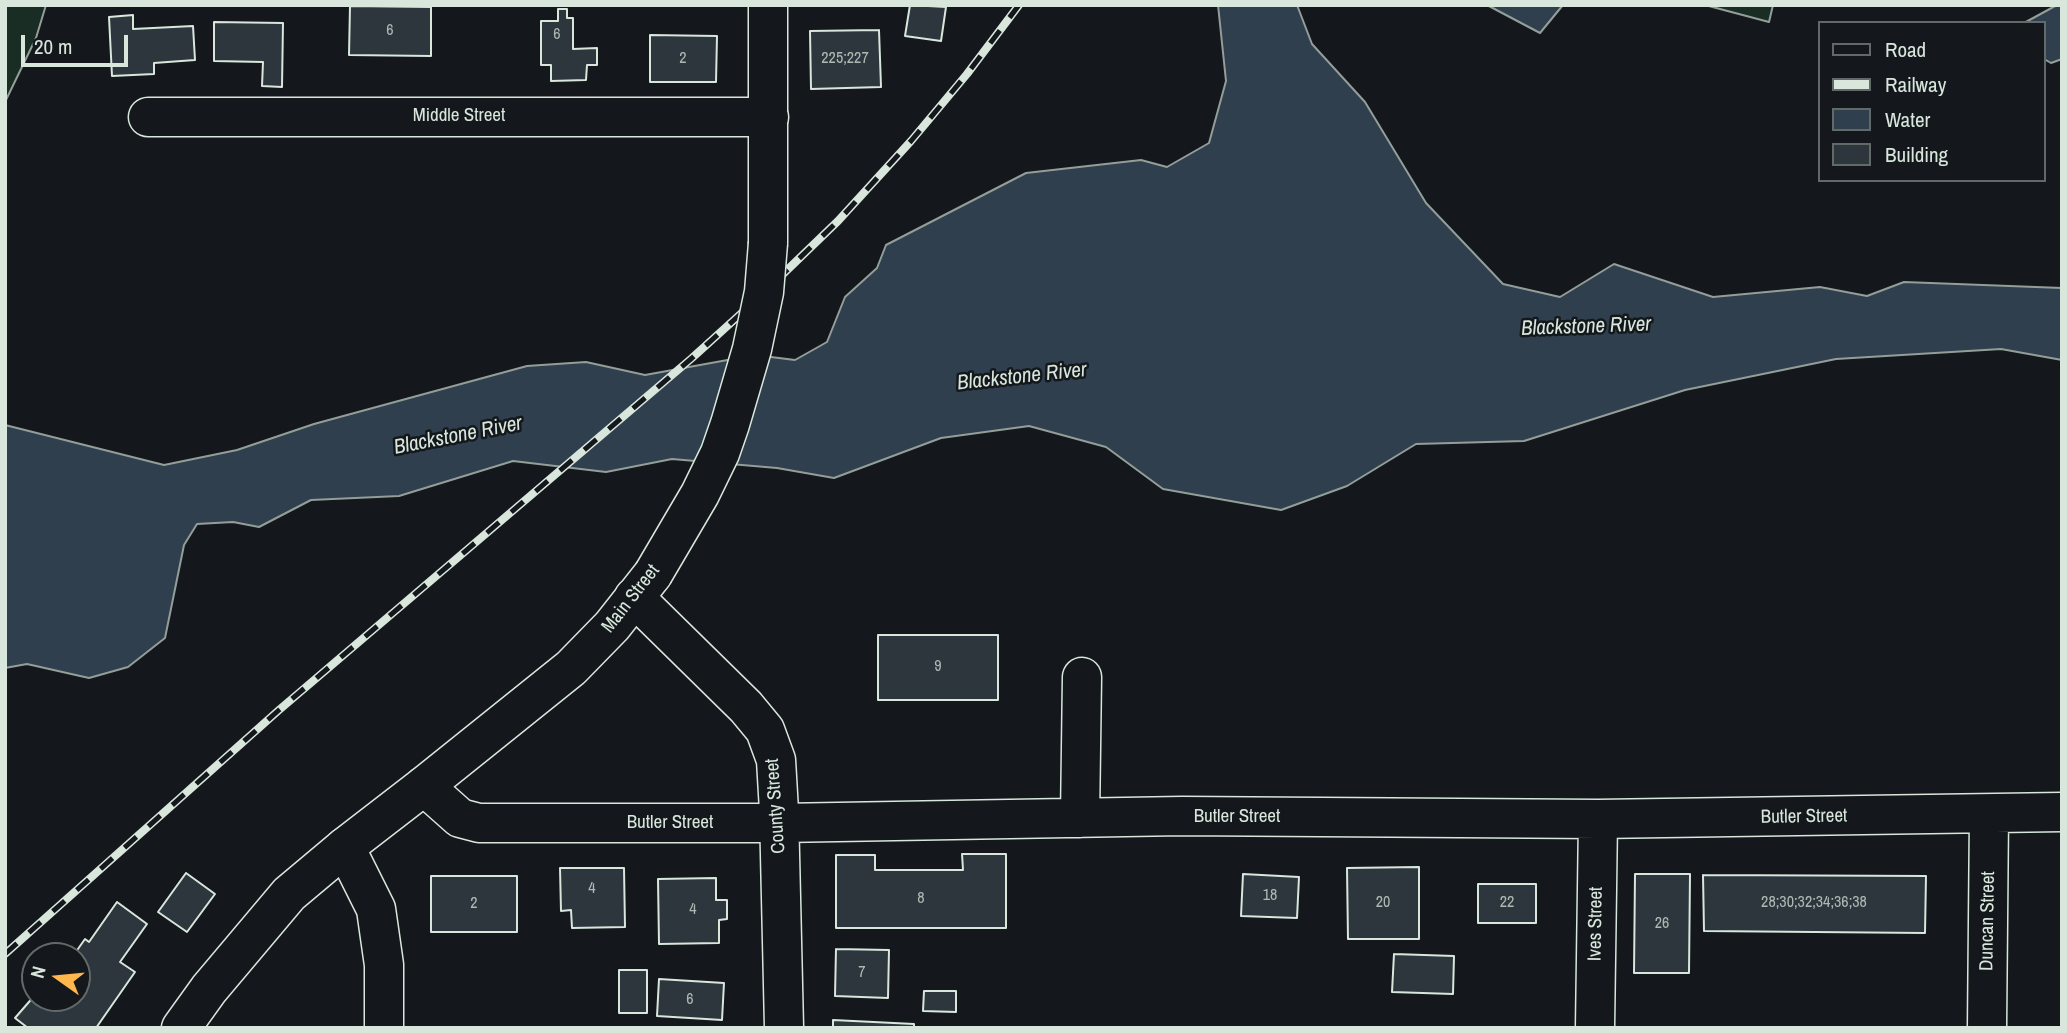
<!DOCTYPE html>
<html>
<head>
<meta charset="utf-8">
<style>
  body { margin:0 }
  #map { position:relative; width:2067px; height:1033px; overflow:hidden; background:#14181c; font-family:"Archivo Narrow",sans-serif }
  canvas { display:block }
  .frame { position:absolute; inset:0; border:7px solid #d8e6dc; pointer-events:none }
  .legend { position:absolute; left:1818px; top:21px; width:228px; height:161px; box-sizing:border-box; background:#14181c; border:2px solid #626a69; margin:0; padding:9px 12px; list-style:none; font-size:21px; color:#d8e6dc }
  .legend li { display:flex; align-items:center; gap:14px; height:35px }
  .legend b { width:35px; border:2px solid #626a69 }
  .north { position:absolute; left:21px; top:942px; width:70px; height:70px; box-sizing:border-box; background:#14181c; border:2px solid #626a69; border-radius:50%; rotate:285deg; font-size:19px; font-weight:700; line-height:28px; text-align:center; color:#d8e6dc }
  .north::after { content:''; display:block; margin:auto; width:24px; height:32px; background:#ffb74d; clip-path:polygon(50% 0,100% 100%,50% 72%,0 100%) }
  .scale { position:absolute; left:21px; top:35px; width:107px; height:32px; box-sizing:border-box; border:4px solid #d8e6dc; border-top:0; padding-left:9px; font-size:21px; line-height:24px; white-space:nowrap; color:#d8e6dc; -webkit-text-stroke:5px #14181c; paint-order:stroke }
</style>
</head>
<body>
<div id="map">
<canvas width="2067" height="1033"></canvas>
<div class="frame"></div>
<ul class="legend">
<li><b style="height:9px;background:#14181c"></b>Road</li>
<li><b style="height:9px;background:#d8e6dc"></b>Railway</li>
<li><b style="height:19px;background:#2f3f4d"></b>Water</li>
<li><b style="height:19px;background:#2c363c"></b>Building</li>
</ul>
<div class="north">N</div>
<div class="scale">20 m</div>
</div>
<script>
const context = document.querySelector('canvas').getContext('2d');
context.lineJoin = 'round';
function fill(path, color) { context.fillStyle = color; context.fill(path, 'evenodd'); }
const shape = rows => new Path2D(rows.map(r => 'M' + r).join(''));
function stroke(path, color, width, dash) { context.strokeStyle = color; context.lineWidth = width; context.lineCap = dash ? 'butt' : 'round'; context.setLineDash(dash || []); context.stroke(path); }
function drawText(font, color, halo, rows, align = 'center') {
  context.font = font + ' "Archivo Narrow",sans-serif'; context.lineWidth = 5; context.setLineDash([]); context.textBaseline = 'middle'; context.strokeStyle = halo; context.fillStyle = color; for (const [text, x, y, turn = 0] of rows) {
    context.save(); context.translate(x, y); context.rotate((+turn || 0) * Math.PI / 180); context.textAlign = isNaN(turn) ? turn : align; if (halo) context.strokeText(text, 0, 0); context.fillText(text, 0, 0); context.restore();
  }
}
const green = shape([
  [5,5,46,5,36,38,5,102,5,5],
  [1705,5,1773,5,1769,22,1705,5]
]);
const water = shape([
  [1218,5,1297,5,1312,44,1365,102,1426,203,1503,284,1560,297,1614,264,1713,297,1820,287,1867,296,1904,282,2062,288,2062,360,2001,349,1836,359,1685,390,1524,441,1416,444,1347,486,1281,510,1163,489,1106,447,1029,426,941,438,834,478,777,468,672,459,606,472,513,461,399,496,311,500,259,527,233,522,197,524,184,545,165,638,128,667,89,678,27,664,5,668,5,425,164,465,237,450,314,424,527,366,586,362,645,375,755,355,795,360,827,342,845,297,877,268,886,245,1026,173,1141,160,1167,167,1209,143,1226,81,1218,5],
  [1487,5,1563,5,1540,33,1487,5],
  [2057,5,2062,5,2062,59,2051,63,2044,59,2044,23,2024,23,2057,5]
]);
const building = shape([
  [910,5,946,7,941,41,905,36,910,5],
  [350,6,431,7,431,56,349,55,350,6],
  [558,9,567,9,567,18,573,18,573,49,597,48,597,65,587,65,586,80,551,81,551,65,541,65,541,21,558,21,558,9],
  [133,15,133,29,193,26,195,60,154,63,154,74,112,76,109,17,133,15],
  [214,22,283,23,282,87,262,86,263,62,214,61,214,22],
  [879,30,881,87,811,89,810,31,879,30],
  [650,35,717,36,716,82,650,82,650,35],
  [878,635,998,635,998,700,878,700,878,635],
  [962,854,1006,854,1006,928,836,928,836,855,875,855,875,870,963,870,962,854],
  [1419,867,1419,939,1348,939,1347,868,1419,867],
  [560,868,624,868,625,927,572,928,571,910,561,911,560,868],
  [186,873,215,894,187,932,158,912,186,873],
  [1243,874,1299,877,1297,918,1241,916,1243,874],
  [1635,874,1690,874,1689,973,1634,973,1635,874],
  [1703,875,1926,876,1925,933,1704,931,1703,875],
  [431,876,517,876,517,932,431,932,431,876],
  [716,878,716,900,727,900,727,919,719,920,719,943,659,944,658,879,716,878],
  [1478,884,1536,884,1536,923,1478,923,1478,884],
  [117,902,147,924,120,962,135,972,96,1028,28,1028,15,1018,35,995,35,998,77,998,77,956,73,956,85,939,89,942,117,902],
  [836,949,889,950,888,998,835,996,836,949],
  [1394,954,1454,956,1453,994,1392,992,1394,954],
  [619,970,647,970,647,1013,619,1013,619,970],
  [659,979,724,983,722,1020,657,1016,659,979],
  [924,991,956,991,956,1012,923,1011,924,991],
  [833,1020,914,1024,914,1028,833,1028,833,1020]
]);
const minor = shape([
  [148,117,769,117],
  [634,597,746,707,765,730,776,760,779,811,784,1028],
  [424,786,460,818,479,823,780,823,1182,816,1598,819,2062,812],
  [1080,818,1082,677],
  [345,847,376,909,384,965,384,1028],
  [1595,1028,1598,819],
  [1987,1028,1989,814]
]);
const major = shape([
  [768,243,768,5],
  [181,1028,209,989,289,894,345,847,424,786,571,668,612,626,653,574]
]);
const rail = shape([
  [5,954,279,710,692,358,755,301,838,221,911,141,967,74,1019,5]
]);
const majorBridge = shape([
  [653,574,700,494,720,453,730,424,752,349,764,292,768,243]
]);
const numberNames = [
  ["6",390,31],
  ["6",557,35],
  ["2",683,59],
  ["225;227",845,59],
  ["9",938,667],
  ["4",592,889],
  ["18",1270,896],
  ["8",921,899],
  ["20",1383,903],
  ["22",1507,903],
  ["28;30;32;34;36;38",1814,903],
  ["2",474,904],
  ["4",693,910],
  ["26",1662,924],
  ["7",862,973],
  ["6",690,1000]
];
const streetNames = [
  ["Middle Street",459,116],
  ["Main Street",631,599,-52],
  ["County Street",776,806,-94],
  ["Butler Street",1237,817],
  ["Butler Street",1804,817,-1],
  ["Butler Street",670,823],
  ["Duncan Street",1988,921,-89],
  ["Ives Street",1596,924,-89]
];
const waterNames = [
  ["Blackstone River",1586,327,-2],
  ["Blackstone River",1022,377,-6],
  ["Blackstone River",458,436,-11]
];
fill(green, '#1a2d24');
stroke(green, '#939e99', 2);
fill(water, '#2f3f4d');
stroke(water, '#939e99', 2);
fill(building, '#2c363c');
stroke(building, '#d8e6dc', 2);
stroke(minor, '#d8e6dc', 41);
stroke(major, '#d8e6dc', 41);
stroke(minor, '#14181c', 38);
stroke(major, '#14181c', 38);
stroke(rail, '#d8e6dc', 8);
stroke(rail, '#14181c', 5, [16]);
stroke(majorBridge, '#d8e6dc', 41, []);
stroke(majorBridge, '#14181c', 38);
drawText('16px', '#adbab4', null, numberNames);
drawText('19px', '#d8e6dc', '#14181c', streetNames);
drawText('italic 21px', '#d8e6dc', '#14181c', waterNames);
</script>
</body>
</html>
